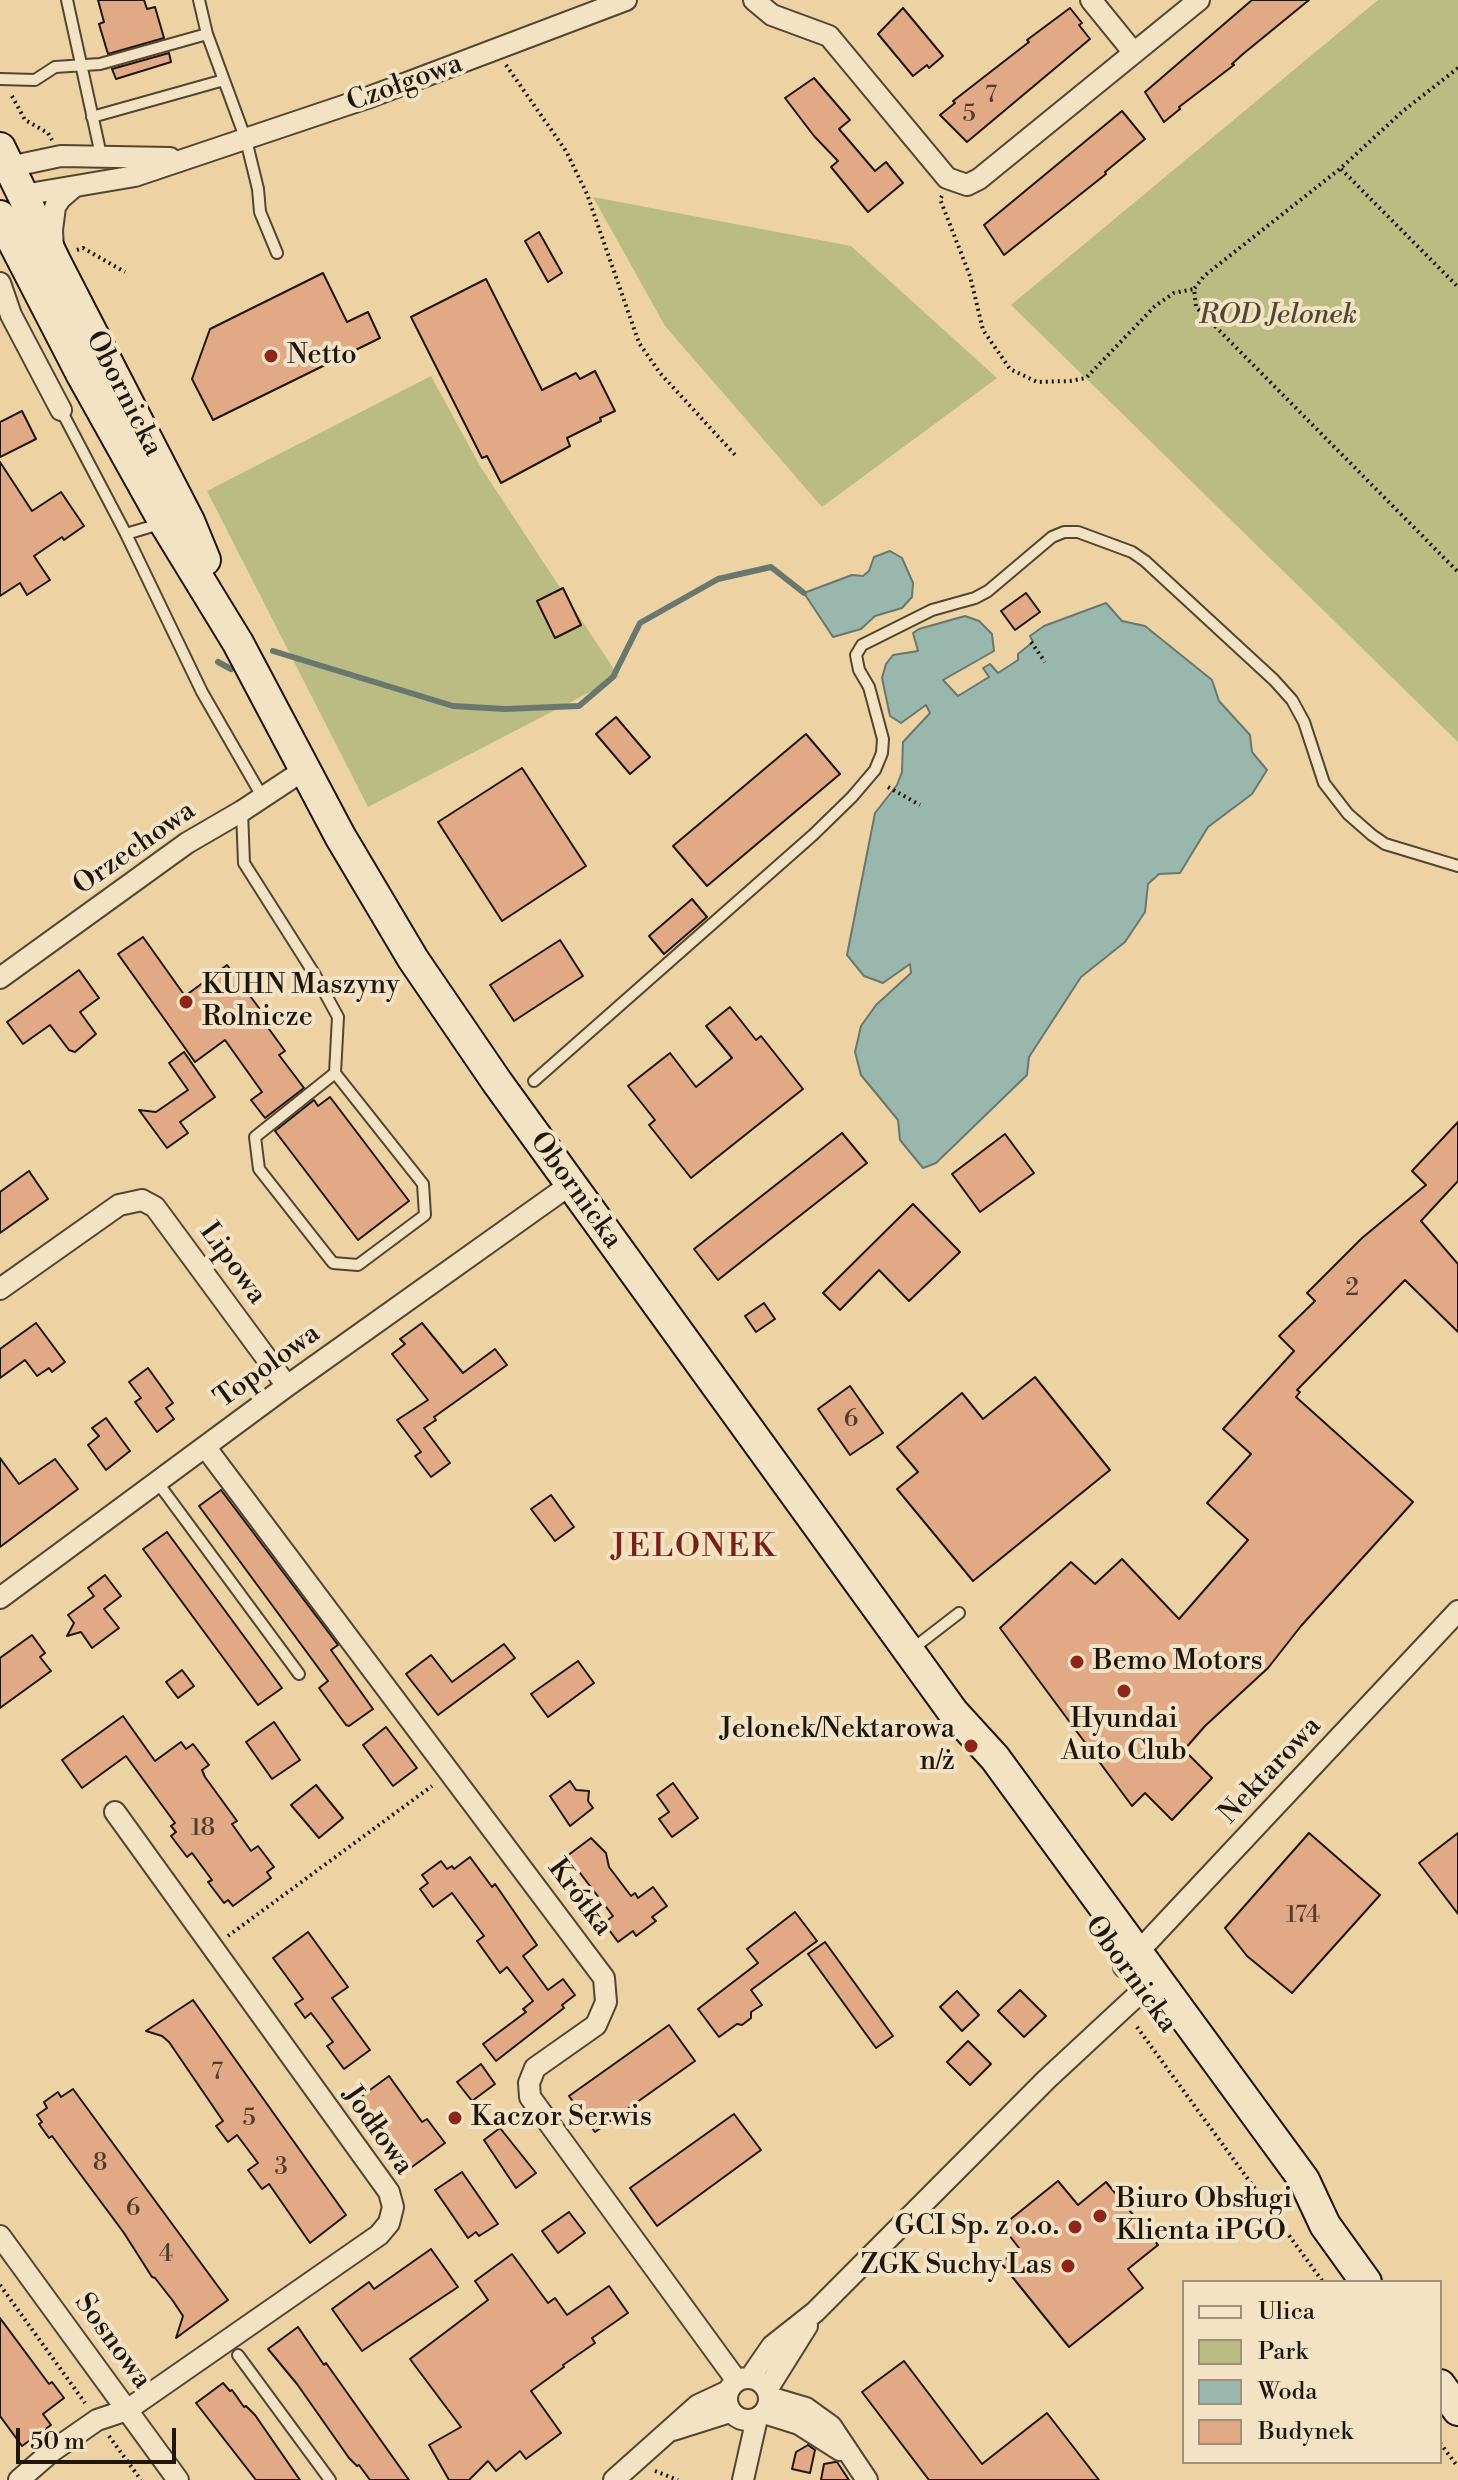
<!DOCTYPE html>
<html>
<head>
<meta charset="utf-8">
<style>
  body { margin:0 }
  #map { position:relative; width:1458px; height:2480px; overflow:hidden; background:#edd3a4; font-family:"Libre Bodoni",serif }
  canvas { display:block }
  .legend { position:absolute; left:1182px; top:2280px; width:260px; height:184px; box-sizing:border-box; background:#f3e2c4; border:2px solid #9e907b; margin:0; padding:10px 14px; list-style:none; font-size:24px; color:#1f160d }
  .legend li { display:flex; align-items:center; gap:16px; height:40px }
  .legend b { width:40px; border:2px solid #9e907b }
  .scale { position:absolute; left:16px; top:2428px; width:160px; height:36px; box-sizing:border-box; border:4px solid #1f160d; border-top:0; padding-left:10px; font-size:24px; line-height:28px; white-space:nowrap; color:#1f160d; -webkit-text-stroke:6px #f3e2c4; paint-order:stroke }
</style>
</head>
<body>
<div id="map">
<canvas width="1458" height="2480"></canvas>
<ul class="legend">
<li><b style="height:10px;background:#f3e2c4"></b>Ulica</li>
<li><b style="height:22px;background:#babc84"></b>Park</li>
<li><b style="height:22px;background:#9ab7ae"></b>Woda</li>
<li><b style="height:22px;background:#e2a987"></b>Budynek</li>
</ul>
<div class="scale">50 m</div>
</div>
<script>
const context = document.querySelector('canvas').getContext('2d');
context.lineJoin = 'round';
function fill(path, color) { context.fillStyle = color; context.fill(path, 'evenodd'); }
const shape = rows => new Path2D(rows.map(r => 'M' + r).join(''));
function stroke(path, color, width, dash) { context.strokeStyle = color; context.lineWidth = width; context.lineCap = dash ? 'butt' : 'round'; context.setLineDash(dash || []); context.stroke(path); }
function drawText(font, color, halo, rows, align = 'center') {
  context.font = font + ' "Libre Bodoni",serif'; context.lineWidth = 8; context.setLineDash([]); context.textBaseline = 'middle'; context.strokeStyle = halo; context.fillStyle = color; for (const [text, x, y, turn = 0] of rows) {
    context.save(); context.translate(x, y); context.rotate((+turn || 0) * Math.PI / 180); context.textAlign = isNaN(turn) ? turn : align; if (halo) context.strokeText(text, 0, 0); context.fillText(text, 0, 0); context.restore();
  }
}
const green = shape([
  [1378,0,1458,0,1458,742,1011,305],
  [593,197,851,246,997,378,822,507,665,326],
  [431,376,480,466,619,677,368,807,207,491]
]);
const water = shape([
  [890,551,902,558,913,583,912,597,902,608,875,616,861,629,833,637,804,593,852,575,863,576,869,571,874,557,890,551],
  [1106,603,1122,621,1145,626,1212,680,1219,701,1250,735,1252,752,1267,770,1252,794,1208,827,1180,873,1159,874,1148,884,1145,912,1125,942,1081,977,1029,1057,1027,1075,936,1163,923,1168,900,1140,898,1120,861,1075,855,1052,861,1026,876,1005,911,973,910,964,883,983,864,976,847,955,875,813,897,785,902,772,903,742,930,713,926,705,901,723,890,716,882,678,886,664,893,655,918,651,913,633,919,629,965,616,979,621,992,634,994,651,943,680,958,696,989,677,983,668,990,664,998,673,1018,660,1018,654,1033,642,1030,636,1044,626,1106,603]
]);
const stream = shape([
  [273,651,453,706,505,709,579,706,613,677,640,623,718,579,771,567,804,593],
  [218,662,231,669]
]);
const building = shape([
  [98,0,144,0,147,9,155,7,164,38,108,54,99,24,104,22,98,0],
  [1252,0,1309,0,1243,54,1232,64,1234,65,1179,107,1180,109,1164,122,1145,92,1252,0],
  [903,8,943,56,929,68,927,65,913,76,878,34,903,8],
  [1070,8,1082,23,1079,25,1090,39,967,142,940,115,955,103,953,101,1029,42,1027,40,1070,8],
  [169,53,171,62,116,79,112,69,169,53],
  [814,78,850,120,839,129,875,171,886,162,903,183,868,212,831,167,838,161,814,136,785,98,814,78],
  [1122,111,1145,139,1105,172,1106,174,1004,255,984,225,1122,111],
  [539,232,562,273,548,282,525,241,539,232],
  [323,273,347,322,368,312,380,338,213,420,192,379,210,329,323,273],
  [486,279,542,390,576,373,580,379,595,371,615,411,600,418,601,421,567,438,570,446,501,483,487,456,482,458,411,317,486,279],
  [22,411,36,439,0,457,0,422,22,411],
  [0,462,32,511,61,492,84,526,64,540,62,537,34,556,50,580,27,595,20,583,0,596,0,462],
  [563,588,581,625,555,638,537,601,563,588],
  [1026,593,1040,612,1015,630,1001,611,1026,593],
  [616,717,650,757,630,774,596,734,616,717],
  [806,734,840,774,707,886,673,846,806,734],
  [522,768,586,866,502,921,438,822,522,768],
  [692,899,707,917,664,954,649,936,692,899],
  [143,937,185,996,227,965,262,1012,258,1014,285,1051,279,1055,304,1088,265,1118,251,1100,262,1092,225,1040,195,1062,118,954,143,937],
  [560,940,583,976,514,1021,490,985,560,940],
  [79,970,99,998,80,1012,96,1034,75,1052,69,1050,50,1025,23,1044,7,1022,79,970],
  [730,1007,756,1040,761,1036,803,1089,691,1178,649,1125,655,1120,628,1086,670,1053,696,1087,732,1058,706,1026,730,1007],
  [184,1052,215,1097,180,1122,188,1133,167,1148,139,1110,156,1112,188,1090,169,1063,184,1052],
  [330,1097,409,1201,358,1240,275,1131,314,1100,318,1106,330,1097],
  [1458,1122,1458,1181,1421,1221,1458,1264,1458,1332,1405,1280,1297,1390,1300,1392,1296,1397,1413,1502,1301,1626,1268,1668,1205,1726,1184,1750,1212,1778,1172,1820,1145,1793,1132,1806,1000,1628,1071,1562,1095,1584,1122,1559,1179,1619,1248,1540,1207,1503,1251,1454,1223,1429,1294,1351,1279,1336,1315,1301,1307,1293,1362,1238,1426,1185,1412,1171,1458,1122],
  [842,1133,867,1163,718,1280,694,1249,842,1133],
  [1005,1134,1034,1173,980,1212,952,1174,1005,1134],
  [29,1171,48,1199,0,1233,0,1192,29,1171],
  [913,1204,960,1252,909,1301,879,1270,840,1310,823,1293,913,1204],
  [764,1303,775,1319,756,1332,745,1316,764,1303],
  [36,1323,65,1362,52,1372,49,1368,37,1376,25,1360,0,1378,0,1349,36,1323],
  [422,1323,463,1373,495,1349,507,1365,434,1417,436,1420,424,1428,450,1463,431,1477,415,1456,421,1452,397,1420,428,1400,392,1354,405,1344,400,1339,422,1323],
  [148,1368,173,1403,166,1408,174,1419,157,1432,135,1402,141,1398,129,1382,148,1368],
  [1035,1377,1110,1470,973,1581,897,1489,918,1472,897,1447,962,1393,983,1419,1035,1377],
  [850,1386,883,1433,850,1455,818,1409,850,1386],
  [106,1418,130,1451,106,1470,88,1445,99,1436,92,1428,106,1418],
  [0,1458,19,1484,55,1459,78,1489,0,1547,0,1458],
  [221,1490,338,1645,331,1650,373,1709,349,1726,346,1725,319,1688,328,1681,199,1506,221,1490],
  [551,1495,574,1527,555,1541,531,1509,551,1495],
  [167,1532,282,1688,258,1705,143,1549,167,1532],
  [105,1575,121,1596,104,1609,119,1628,92,1648,81,1632,67,1636,74,1623,68,1615,94,1596,88,1588,105,1575],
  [32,1635,45,1653,40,1657,51,1671,0,1708,0,1658,32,1635],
  [504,1644,515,1658,438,1715,406,1674,431,1655,452,1682,504,1644],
  [578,1661,594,1683,548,1717,531,1694,578,1661],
  [182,1670,194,1686,178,1698,166,1682,182,1670],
  [123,1716,155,1761,181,1742,186,1749,193,1744,209,1765,202,1770,205,1777,237,1821,232,1824,251,1851,258,1846,274,1867,267,1872,271,1878,233,1906,228,1900,224,1903,208,1882,212,1880,192,1853,187,1857,171,1836,176,1832,171,1826,175,1823,126,1756,82,1788,62,1760,123,1716],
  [274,1722,300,1760,272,1779,246,1742,274,1722],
  [386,1727,417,1768,393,1786,363,1745,386,1727],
  [570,1781,576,1790,589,1791,588,1801,593,1808,570,1826,550,1796,570,1781],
  [673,1783,698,1818,672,1837,659,1819,669,1812,657,1795,673,1783],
  [316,1785,343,1818,319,1838,291,1805,316,1785],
  [1309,1833,1380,1895,1292,1993,1247,1956,1225,1928,1309,1833],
  [1458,1833,1458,1914,1419,1863,1458,1833],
  [591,1838,606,1853,609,1867,631,1896,635,1893,638,1898,653,1887,667,1906,652,1917,656,1921,636,1936,633,1931,618,1942,604,1923,613,1916,567,1856,591,1838],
  [470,1857,492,1887,495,1884,537,1945,523,1956,548,1990,563,1979,575,1995,562,2005,564,2008,496,2061,483,2044,526,2012,523,2009,533,2001,507,1967,500,1973,477,1941,484,1936,452,1893,433,1907,420,1889,428,1883,422,1875,441,1861,447,1869,452,1866,454,1869,470,1857],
  [795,1912,817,1941,751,1990,762,2005,751,2012,751,2018,742,2025,737,2024,719,2037,698,2009,758,1963,747,1949,795,1912],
  [308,1932,348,1987,332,1998,370,2050,344,2069,327,2046,333,2042,311,2013,305,2018,295,2004,303,1999,273,1958,308,1932],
  [825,1942,893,2036,876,2048,808,1954,825,1942],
  [1020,1990,1046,2016,1024,2037,998,2011,1020,1990],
  [957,1991,979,2015,962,2031,940,2007,957,1991],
  [193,2000,346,2215,310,2243,269,2184,262,2189,248,2170,258,2163,237,2135,228,2142,216,2126,223,2121,169,2042,162,2036,146,2031,193,2000],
  [669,2025,695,2061,595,2132,569,2096,669,2025],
  [968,2041,991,2064,970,2085,947,2062,968,2041],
  [481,2064,495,2084,472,2101,457,2082,481,2064],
  [389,2076,422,2122,427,2119,445,2143,405,2172,387,2147,392,2144,359,2098,389,2076],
  [73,2089,228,2300,176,2338,183,2316,173,2301,155,2278,152,2277,124,2233,52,2136,49,2138,39,2124,42,2122,37,2115,47,2108,44,2102,58,2092,61,2097,73,2089],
  [734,2114,761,2150,657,2226,630,2188,734,2114],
  [500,2128,536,2173,516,2188,484,2140,500,2128],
  [462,2172,498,2224,479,2236,476,2232,468,2238,435,2190,462,2172],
  [1058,2181,1078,2205,1106,2182,1158,2245,1128,2269,1143,2288,1069,2347,1001,2263,1019,2248,1002,2226,1058,2181],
  [569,2212,585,2233,558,2253,542,2231,569,2212],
  [431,2249,458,2287,362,2351,332,2309,369,2282,374,2289,431,2249],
  [512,2254,548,2303,555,2298,567,2315,609,2286,628,2313,592,2338,595,2343,563,2365,564,2367,531,2391,561,2433,526,2459,520,2451,496,2471,488,2461,469,2480,449,2480,429,2445,461,2427,410,2359,488,2300,475,2281,512,2254],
  [0,2318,49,2384,52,2382,64,2398,43,2414,51,2425,22,2446,0,2416,0,2318],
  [298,2327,324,2365,326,2363,409,2480,370,2480,359,2465,357,2466,349,2458,297,2384,268,2349,298,2327],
  [904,2361,982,2464,1047,2413,1099,2480,929,2480,862,2392,904,2361],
  [223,2383,230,2391,232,2390,244,2407,246,2406,255,2415,300,2480,256,2480,196,2403,223,2383],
  [808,2445,815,2450,810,2473,792,2469,796,2452,808,2445],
  [835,2462,837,2462,849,2480,821,2480,824,2464,835,2462]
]);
const path = shape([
  [506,65,566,151,587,194,639,343,660,373,736,456],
  [1458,68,1403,111,1341,168,1204,276,1194,289,1196,307,1458,572],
  [12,96,25,120,48,133,52,140],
  [1341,169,1458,287],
  [942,196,940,199,970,276,983,330,1010,369,1037,382,1070,381,1086,378,1155,306,1174,293,1194,289],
  [77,250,83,248,125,272],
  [1031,642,1045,662],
  [888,787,920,805],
  [228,1936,432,1786],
  [1137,2027,1323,2282],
  [0,2285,85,2403],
  [109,2436,141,2480],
  [1440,2443,1458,2467],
  [655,2471,678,2480]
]);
const lane = shape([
  [67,0,99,146,97,156],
  [199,0,207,34],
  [0,79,35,80,55,67,100,64,207,34,246,140,258,189,260,212,277,253],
  [92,117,224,80],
  [61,410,126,534,202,692,263,798],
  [126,534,163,523],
  [242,811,244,863,315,975,338,1017,335,1073,423,1184,425,1215,358,1265,333,1263,259,1169,255,1137,335,1073],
  [534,1081,813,835,852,797,875,770,882,753,883,739,869,687,859,670,856,655,862,645,932,610,975,598,988,591,1052,537,1064,532,1078,532,1132,552,1145,561,1274,680,1292,700,1304,722,1324,783,1348,814,1372,835,1385,844,1458,866],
  [158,1483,299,1674],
  [911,1650,959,1613],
  [238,2355,330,2480]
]);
const street = shape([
  [754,0,772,15,829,36,947,178,967,185,979,179,1199,0],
  [1091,0,1134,53],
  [9,167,61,156,170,158],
  [23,195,135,176,367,98,626,0],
  [53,249,52,230,55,207,60,199,74,187],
  [0,283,11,315,61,410],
  [0,978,187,843,242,811,304,770],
  [0,1289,119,1205,142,1200,155,1207,287,1386],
  [206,1448,604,1978,606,2002,596,2025,535,2068,529,2083,530,2097,737,2381],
  [0,1598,287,1386,571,1184],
  [1124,1967,1458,1611],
  [0,2236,178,2480],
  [750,2378,772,2346,815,2312,1047,2079,1157,1977],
  '727 2399a21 21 0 1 1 42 0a21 21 0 1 1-42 0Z',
  [767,2390,807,2326],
  [769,2397,806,2408,831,2426,867,2480],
  [764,2413,799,2424,840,2450],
  [673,2430,730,2412],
  [19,2480,51,2452,97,2420,127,2410,379,2235,389,2223,393,2207,389,2192,115,1812],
  [614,2480,698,2405,728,2391],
  [743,2480,757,2418]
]);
const secondary = shape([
  [0,148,55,261,189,521,205,560],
  [0,216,82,375,164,522,238,643,340,836,413,959,497,1082,953,1712,995,1758,1304,2180,1325,2225,1366,2282],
  [1440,2385,1458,2410]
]);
const markers = [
  [271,356,8,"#8f2418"],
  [186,1002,8,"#8f2418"],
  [1077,1662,8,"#8f2418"],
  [1124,1691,8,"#8f2418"],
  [971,1746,8,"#8f2418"],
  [455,2118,8,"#8f2418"],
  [1100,2216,8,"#8f2418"],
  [1075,2227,8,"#8f2418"],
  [1068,2266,8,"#8f2418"]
];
const numberNames = [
  ["7",991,96],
  ["5",969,115],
  ["2",1352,1289],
  ["6",851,1420],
  ["18",203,1829],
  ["174",1303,1916],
  ["7",217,2073],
  ["5",249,2119],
  ["8",100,2164],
  ["3",281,2168],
  ["6",133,2209],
  ["4",166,2255]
];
const streetNames = [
  ["Czołgowa",405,84,-20],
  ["Obornicka",123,394,63],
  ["Orzechowa",135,849,-35],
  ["Obornicka",575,1191,54],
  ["Lipowa",232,1264,54],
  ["Topolowa",268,1367,-36],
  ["Nektarowa",1271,1771,-47],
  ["Krótka",579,1898,53],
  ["Obornicka",1130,1975,54],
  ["Jodłowa",377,2131,55],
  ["Sosnowa",112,2342,54]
];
const parkNames = [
  ["ROD Jelonek",1278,316]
];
const poiNames = [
  ["Netto",287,356],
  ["KUHN Maszyny",202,986],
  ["Rolnicze",202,1018],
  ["Bemo Motors",1093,1662],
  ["Hyundai",1124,1720,"center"],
  ["Auto Club",1124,1752,"center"],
  ["Jelonek/Nektarowa",955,1730,"right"],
  ["n/ż",955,1762,"right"],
  ["Kaczor Serwis",471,2118],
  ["Biuro Obsługi",1116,2200],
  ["Klienta iPGO",1116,2232],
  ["GCI Sp. z o.o.",1059,2227,"right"],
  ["ZGK Suchy Las",1052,2266,"right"]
];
const quarterNames = [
  ["JELONEK",694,1548]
];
fill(green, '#babc84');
fill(water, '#9ab7ae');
stroke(water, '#69776e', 2);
stroke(stream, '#69776e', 6);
fill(building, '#e2a987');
stroke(building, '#1f160d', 2);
stroke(lane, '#524533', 14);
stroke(street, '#524533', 24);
stroke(secondary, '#1f160d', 34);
stroke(path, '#1f160d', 4, [2, 4]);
stroke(lane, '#f3e2c4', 10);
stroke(street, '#f3e2c4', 20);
stroke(secondary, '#f3e2c4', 30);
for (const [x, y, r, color] of markers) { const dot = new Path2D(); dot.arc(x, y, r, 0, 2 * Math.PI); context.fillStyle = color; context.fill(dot); stroke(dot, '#f3e2c4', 3); }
drawText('24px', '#503b2c', null, numberNames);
drawText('28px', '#1f160d', '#f3e2c4', streetNames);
drawText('italic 28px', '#4e4831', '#f3e2c4', parkNames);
drawText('28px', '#1f160d', '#f3e2c4', poiNames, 'left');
context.letterSpacing = '2px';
drawText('32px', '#7a1f14', '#f3e2c4', quarterNames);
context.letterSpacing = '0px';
</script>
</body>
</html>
